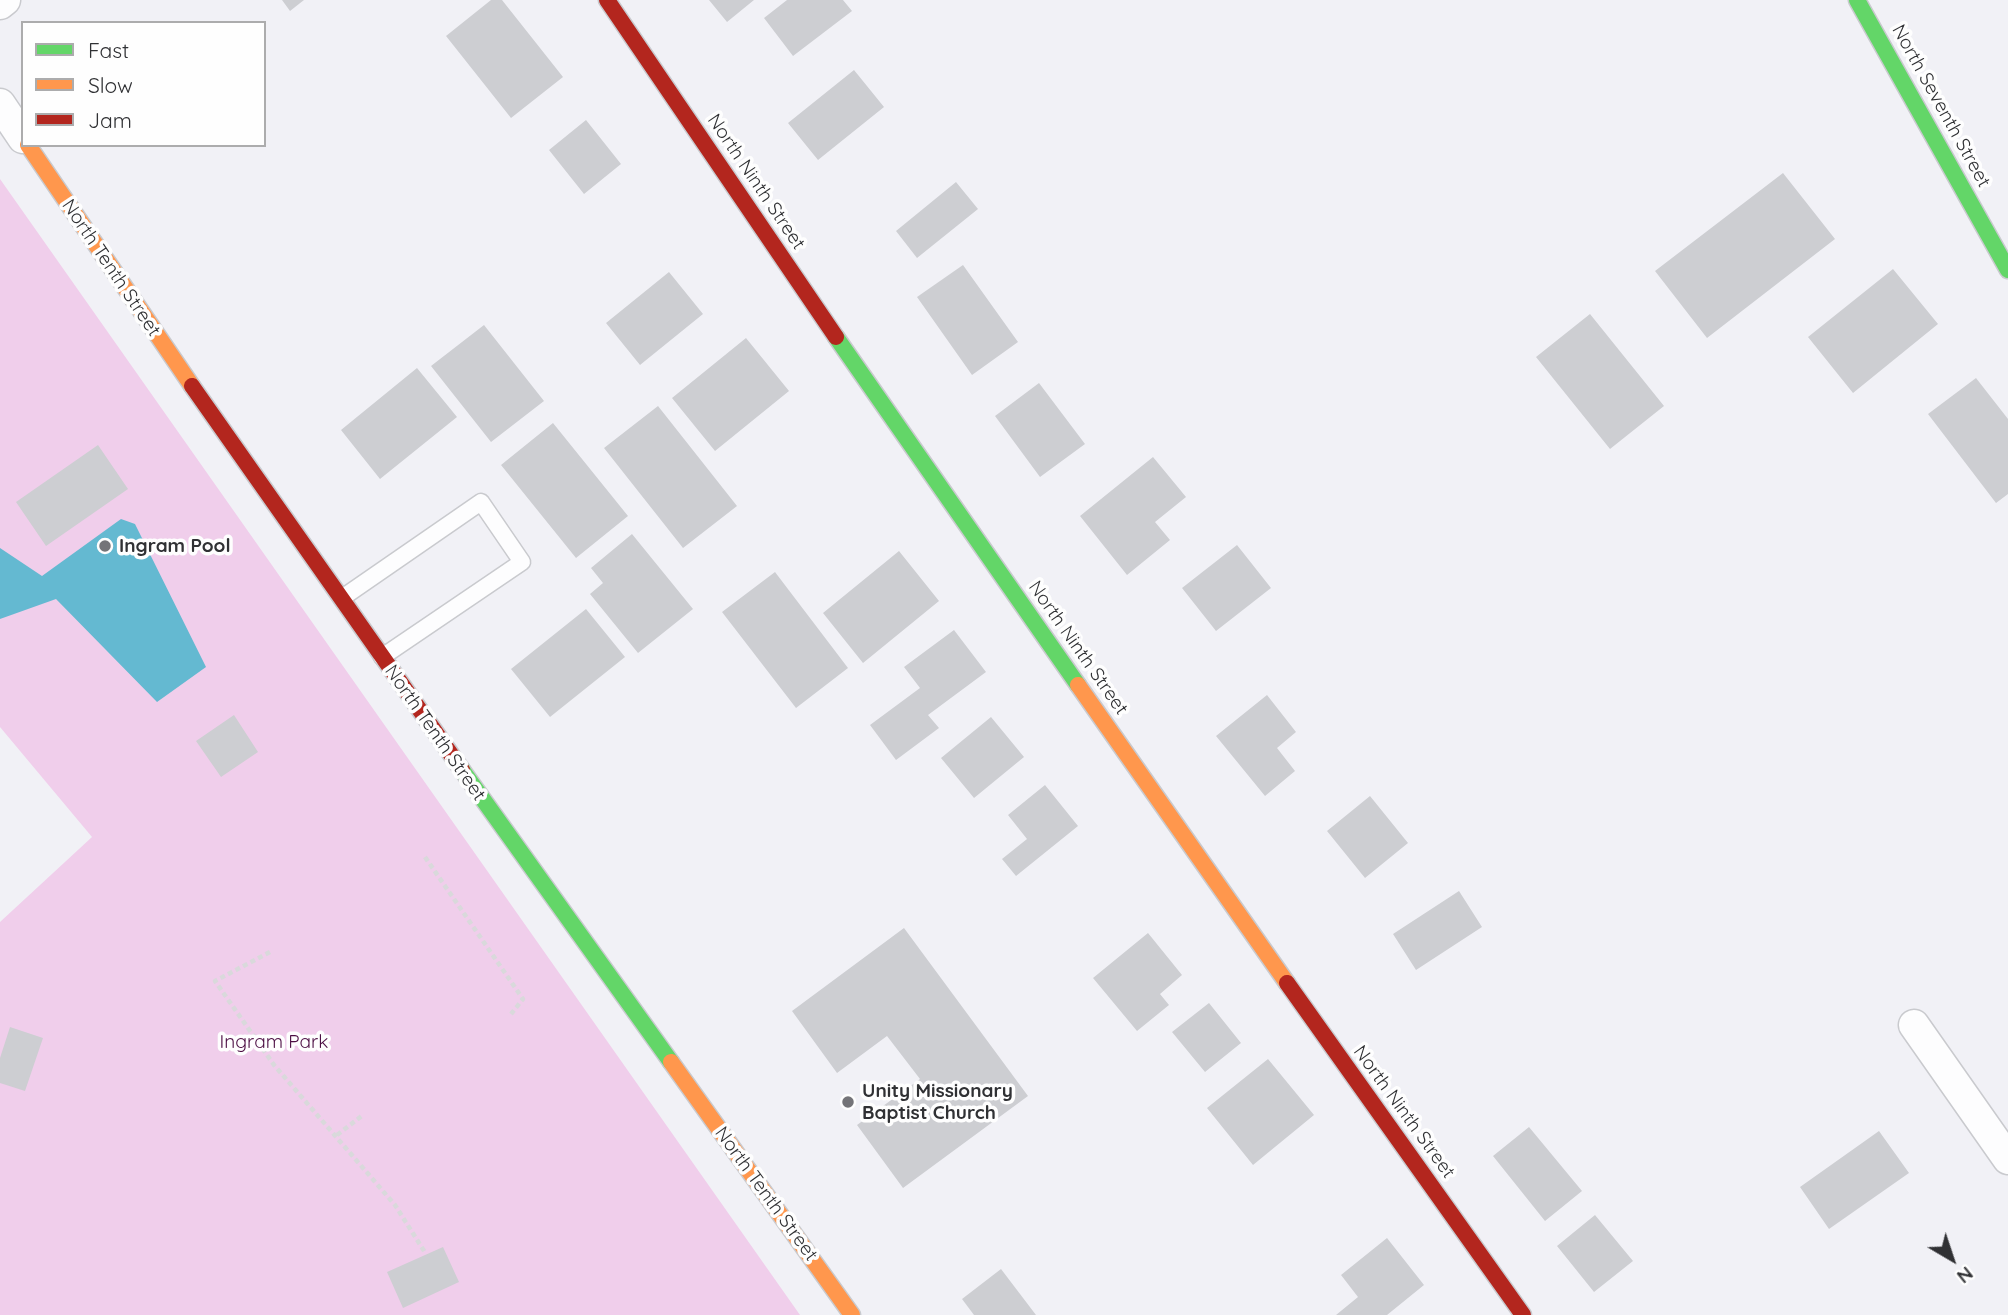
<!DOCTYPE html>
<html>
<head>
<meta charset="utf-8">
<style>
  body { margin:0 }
  #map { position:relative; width:2008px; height:1315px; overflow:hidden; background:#f1f1f6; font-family:Quicksand,sans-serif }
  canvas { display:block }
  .legend { position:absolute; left:21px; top:21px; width:245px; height:126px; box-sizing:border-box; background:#fefefe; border:2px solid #acacad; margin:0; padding:9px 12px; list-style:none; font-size:21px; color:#303134 }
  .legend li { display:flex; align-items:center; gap:14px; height:35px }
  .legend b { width:35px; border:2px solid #acacad }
  .north { position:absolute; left:1917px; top:1224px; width:70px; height:70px; -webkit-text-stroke:5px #fefefe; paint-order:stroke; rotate:141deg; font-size:19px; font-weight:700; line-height:28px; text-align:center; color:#303134 }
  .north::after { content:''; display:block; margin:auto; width:24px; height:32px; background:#303134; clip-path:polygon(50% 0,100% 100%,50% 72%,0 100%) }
</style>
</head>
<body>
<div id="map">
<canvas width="2008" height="1315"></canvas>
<ul class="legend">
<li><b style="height:9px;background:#63d668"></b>Fast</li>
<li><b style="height:9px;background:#ff974d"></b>Slow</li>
<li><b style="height:9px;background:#b3261e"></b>Jam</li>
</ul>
<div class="north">N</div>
</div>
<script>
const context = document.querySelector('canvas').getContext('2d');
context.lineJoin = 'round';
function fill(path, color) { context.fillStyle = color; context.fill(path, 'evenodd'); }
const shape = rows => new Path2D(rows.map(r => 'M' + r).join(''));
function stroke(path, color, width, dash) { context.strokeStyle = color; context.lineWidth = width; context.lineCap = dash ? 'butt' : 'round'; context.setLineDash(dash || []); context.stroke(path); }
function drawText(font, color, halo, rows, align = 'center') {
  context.font = font + ' Quicksand,sans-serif'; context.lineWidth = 7; context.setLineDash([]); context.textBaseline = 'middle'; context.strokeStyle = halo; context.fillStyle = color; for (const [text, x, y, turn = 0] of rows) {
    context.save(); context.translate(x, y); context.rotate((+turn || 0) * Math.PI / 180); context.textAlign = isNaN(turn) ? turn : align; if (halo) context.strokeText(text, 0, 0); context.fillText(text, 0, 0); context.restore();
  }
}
const green = shape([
  [0,179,800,1315,0,1315,0,922,92,837,0,727]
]);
const water = shape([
  [121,519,135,524,206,667,157,702,56,599,0,619,0,548,42,576]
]);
const building = shape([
  [282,0,304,0,290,11],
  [491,0,502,0,563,77,511,118,446,36],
  [709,0,754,0,727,22],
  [787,0,843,0,852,11,793,56,764,18],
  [854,70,884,107,818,160,788,123],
  [586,120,621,164,584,194,549,150],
  [1783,173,1835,239,1707,338,1655,271],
  [956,182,978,209,917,258,896,231],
  [963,265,1018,342,972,375,917,297],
  [1893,269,1938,324,1853,393,1808,337],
  [669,272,703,314,640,365,606,323],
  [1590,314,1664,406,1610,449,1536,357],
  [484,325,544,401,491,442,431,366],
  [746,338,789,391,715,451,672,398],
  [417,368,457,417,380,479,341,430],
  [1976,378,2008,419,2008,494,1996,503,1928,414],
  [1039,383,1085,444,1040,477,995,416],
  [658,406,737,506,683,548,604,448],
  [553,423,628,516,576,558,501,465],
  [98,445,128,489,46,546,16,502],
  [1153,457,1186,497,1155,522,1170,540,1127,575,1080,516],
  [632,534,693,609,638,653,590,594,603,583,591,568],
  [1237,545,1271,588,1216,631,1182,588],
  [899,551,939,601,863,663,823,613],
  [775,572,848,668,796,708,722,612],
  [586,609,625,657,550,717,511,669],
  [954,630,986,672,928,715,939,728,896,760,870,725,920,688,904,667],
  [1267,695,1296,732,1277,748,1295,771,1265,796,1216,736],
  [234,715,258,752,221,777,196,741],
  [991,717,1024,757,974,798,941,758],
  [1045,785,1078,826,1016,876,1002,859,1027,839,1008,815],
  [1370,796,1408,843,1365,878,1327,831],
  [1459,891,1482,927,1416,970,1393,934],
  [904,928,1028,1096,903,1188,857,1125,920,1079,887,1036,837,1073,792,1011],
  [1148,933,1182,975,1160,994,1169,1005,1137,1031,1093,978],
  [1209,1003,1241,1043,1205,1072,1172,1032],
  [10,1027,43,1038,25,1091,0,1083,0,1058],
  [1268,1059,1314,1115,1253,1165,1207,1108],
  [1529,1127,1582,1191,1545,1221,1493,1156],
  [1879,1131,1909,1173,1829,1229,1800,1187],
  [1595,1215,1633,1261,1594,1292,1557,1246],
  [1387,1238,1424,1285,1387,1315,1336,1315,1358,1297,1341,1275],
  [443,1247,459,1282,403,1308,387,1272],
  [1001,1269,1036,1315,974,1315,962,1299]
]);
const path = shape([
  [425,857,523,999,511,1014],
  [270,952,215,981,274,1065,395,1205,426,1254],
  [337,1135,363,1115]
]);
const lane = shape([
  [342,598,481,502,522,562,382,657]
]);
const street = shape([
  [0,4,5,0],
  [0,104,23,138],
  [1914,1025,2008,1159]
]);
const fast = shape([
  [1857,0,2008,270],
  [836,337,1078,685],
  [462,770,671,1062]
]);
const slow = shape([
  [28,145,192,386],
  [1078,685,1287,983],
  [671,1062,852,1315]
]);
const jam = shape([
  [607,0,836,337],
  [192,386,462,770],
  [1287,983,1523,1315]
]);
const markers = [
  [105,546,7,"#747478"],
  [848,1102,7,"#747478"]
];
const streetNames = [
  ["North Seventh Street",1941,106,61],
  ["North Ninth Street",756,182,56],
  ["North Tenth Street",111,268,56],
  ["North Ninth Street",1078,648,55],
  ["North Tenth Street",435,733,55],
  ["North Ninth Street",1404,1112,54],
  ["North Tenth Street",766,1194,54]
];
const poiNames = [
  ["Ingram Pool",119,546],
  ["Unity Missionary",862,1091],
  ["Baptist Church",862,1113]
];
const parkNames = [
  ["Ingram Park",274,1042]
];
fill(green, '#f0ceeb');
fill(water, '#64b9d1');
fill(building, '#cdced2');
stroke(lane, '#c9cace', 19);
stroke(street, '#c9cace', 33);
stroke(fast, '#c9cace', 19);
stroke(slow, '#c9cace', 19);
stroke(jam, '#c9cace', 19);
stroke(path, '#d9d9db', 4.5, [5, 3.5]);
stroke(lane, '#fdfdfe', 16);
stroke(street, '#fdfdfe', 30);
stroke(fast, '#63d668', 16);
stroke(slow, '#ff974d', 16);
stroke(jam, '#b3261e', 16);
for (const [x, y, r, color] of markers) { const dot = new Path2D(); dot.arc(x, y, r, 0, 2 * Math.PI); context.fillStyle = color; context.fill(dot); stroke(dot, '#fefefe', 2.5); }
drawText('19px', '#303134', '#fefefe', streetNames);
drawText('bold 19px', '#303134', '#fefefe', poiNames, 'left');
drawText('19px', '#4d0f44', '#fefefe', parkNames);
</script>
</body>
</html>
